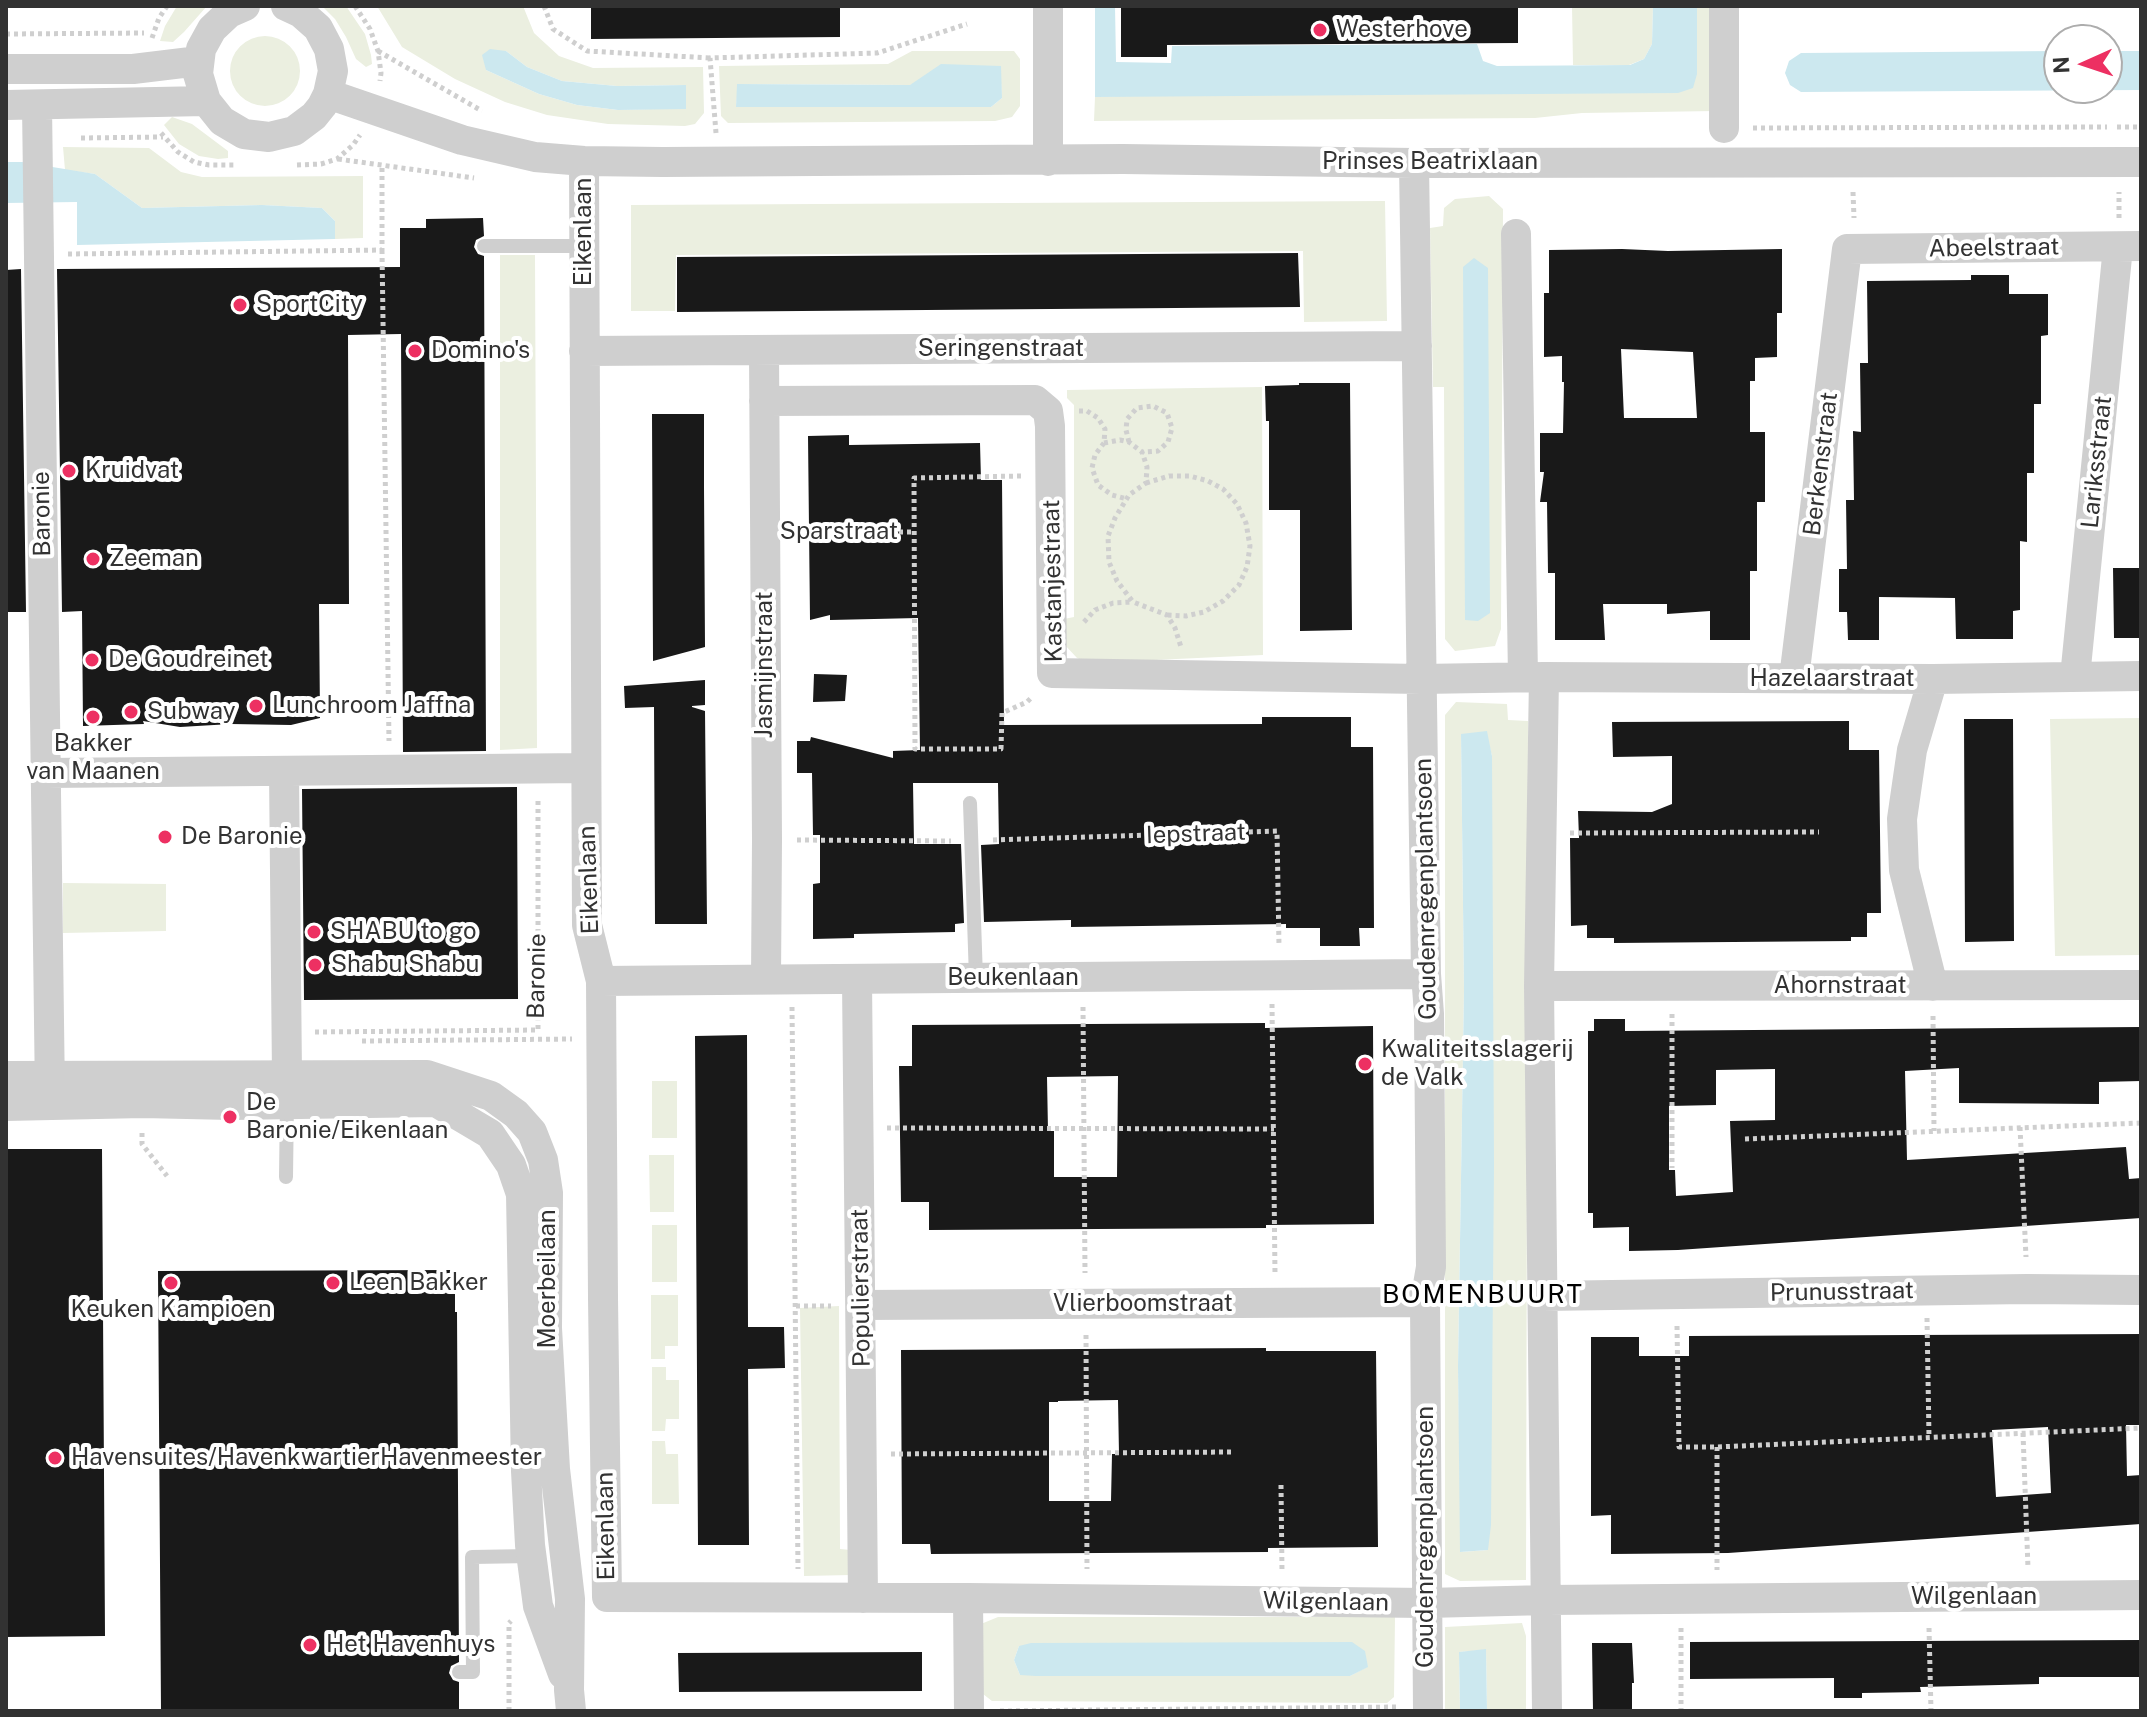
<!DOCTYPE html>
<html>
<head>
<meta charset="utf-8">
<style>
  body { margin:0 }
  #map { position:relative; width:2147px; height:1717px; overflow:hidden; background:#fff; font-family:"Public Sans",sans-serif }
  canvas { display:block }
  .frame { position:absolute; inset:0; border:8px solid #323232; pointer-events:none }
  .north { position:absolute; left:2043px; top:24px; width:80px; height:80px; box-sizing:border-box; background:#fff; border:2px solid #adadad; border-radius:50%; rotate:267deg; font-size:22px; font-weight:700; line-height:32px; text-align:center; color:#323232 }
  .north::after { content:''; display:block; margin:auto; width:28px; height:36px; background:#ed3062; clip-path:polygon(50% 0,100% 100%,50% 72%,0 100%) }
</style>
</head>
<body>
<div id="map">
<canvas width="2147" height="1717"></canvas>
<div class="frame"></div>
<div class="north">N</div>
</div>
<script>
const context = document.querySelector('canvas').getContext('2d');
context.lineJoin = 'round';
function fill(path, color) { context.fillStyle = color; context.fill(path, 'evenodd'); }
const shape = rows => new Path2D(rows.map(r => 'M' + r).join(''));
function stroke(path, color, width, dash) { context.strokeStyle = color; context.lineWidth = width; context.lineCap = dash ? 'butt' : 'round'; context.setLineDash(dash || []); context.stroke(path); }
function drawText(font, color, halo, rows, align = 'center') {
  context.font = font + ' "Public Sans",sans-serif'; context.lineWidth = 8; context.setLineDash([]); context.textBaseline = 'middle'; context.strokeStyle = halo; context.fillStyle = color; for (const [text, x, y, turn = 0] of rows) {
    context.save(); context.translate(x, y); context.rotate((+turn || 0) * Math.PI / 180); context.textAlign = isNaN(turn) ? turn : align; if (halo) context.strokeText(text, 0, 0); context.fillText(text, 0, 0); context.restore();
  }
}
const green = shape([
  [177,6,207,6,184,32,173,42,160,41,165,26],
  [322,6,346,6,365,34,371,55,372,64,366,67,356,59,346,37,335,19],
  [377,6,523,6,534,33,559,56,593,68,703,67,704,113,695,124,685,126,608,124,547,115,505,102,455,79,402,47],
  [506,51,527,67,562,81,617,86,685,85,686,108,618,110,577,105,539,94,486,70],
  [1572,6,1653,6,1652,44,1644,59,1629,65,1573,65],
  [1697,6,1716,6,1716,111,1582,113,1535,118,1094,121,1095,97,1697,74],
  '230 71a35 35 0 1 1 70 0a35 35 0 1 1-70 0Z',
  [912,51,1014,51,1020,59,1020,106,1012,117,995,121,728,123,721,116,719,66,888,64],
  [1000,66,1002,98,991,107,736,107,738,84,910,85],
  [172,117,192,124,228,151,228,158,218,159,199,156,179,144,164,125],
  [63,147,149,148,181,172,202,177,363,176,363,238,335,239,335,221,322,208,262,205,142,208,95,174,65,170],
  [1489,196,1503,209,1501,629,1495,646,1455,651,1445,639,1444,387,1433,387,1430,228,1443,226,1444,208,1455,199],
  [1385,201,1387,321,1304,322,1303,251,676,255,675,311,631,311,631,205],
  [500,255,535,255,537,748,500,750],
  [1262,387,1263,655,1089,663,1077,658,1064,644,1064,619,1074,617,1074,405,1067,398,1067,390],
  [1456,702,1507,704,1508,720,1528,721,1526,1580,1460,1581,1445,1574,1445,715],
  [1486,732,1492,756,1488,1550,1461,1552,1458,1365,1464,990,1461,735],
  [2141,718,2141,955,2055,956,2050,719],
  [63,883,166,884,166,931,63,933],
  [652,1081,677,1081,677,1138,652,1138],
  [649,1155,674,1155,674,1212,650,1212],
  [652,1225,677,1225,677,1282,652,1282],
  [651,1295,678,1295,678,1346,665,1346,665,1359,651,1359],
  [839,1306,840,1549,851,1550,851,1575,804,1576,800,1308],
  [652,1367,666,1367,666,1380,679,1380,679,1419,666,1419,665,1431,652,1431],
  [652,1441,665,1441,666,1454,678,1454,679,1504,652,1504],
  [998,1617,1395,1617,1394,1697,1387,1703,992,1701,983,1694,981,1624],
  [1019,1646,1367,1667,1350,1676,1020,1675,1014,1660],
  [1522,1623,1526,1636,1526,1711,1487,1711,1486,1650,1459,1652,1460,1711,1445,1711,1445,1627]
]);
const water = shape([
  [1095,6,1115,6,1116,62,1171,63,1172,46,1477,44,1483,61,1497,66,1630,65,1644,59,1652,44,1653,6,1697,6,1697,74,1693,88,1678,93,1095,97],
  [490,49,506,51,527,67,562,81,617,86,686,85,686,109,618,110,577,105,539,94,486,70,482,55],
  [2059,51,2059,88,2107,88,2107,51,2141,51,2141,90,1801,92,1790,85,1785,73,1789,61,1801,53],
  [941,64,1001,66,1002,98,991,107,736,107,737,84,910,85],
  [6,162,22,162,95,174,142,208,262,205,322,208,335,221,335,239,77,245,77,202,6,203],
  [1474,258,1488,268,1490,613,1478,621,1465,620,1463,267],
  [1487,731,1492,756,1494,1165,1491,1525,1488,1550,1460,1552,1458,1366,1464,990,1461,734],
  [1352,1642,1365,1651,1368,1667,1350,1676,1036,1676,1020,1675,1014,1660,1019,1646,1031,1643],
  [1486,1649,1487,1711,1460,1711,1459,1652]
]);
const building = shape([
  [591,6,840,6,840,37,591,39],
  [1121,6,1518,6,1518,43,1167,45,1167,57,1121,57],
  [483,218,484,236,476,240,474,247,478,254,484,256,486,751,403,752,401,334,348,335,349,604,319,604,320,718,291,725,231,724,180,727,143,721,144,724,83,726,82,611,62,612,57,269,400,267,400,228,426,228,426,219],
  [1622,249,1668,251,1782,249,1782,313,1777,313,1777,357,1755,358,1755,381,1750,381,1750,432,1765,432,1765,502,1757,502,1757,571,1750,571,1750,640,1710,640,1710,611,1667,614,1667,604,1603,604,1605,640,1555,640,1555,573,1548,573,1547,502,1540,502,1544,472,1540,472,1540,433,1563,433,1564,382,1562,382,1562,356,1544,357,1544,293,1549,293,1549,250],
  [1621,349,1693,352,1697,418,1624,418],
  [1298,253,1300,307,677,312,677,257],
  [21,269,26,612,6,612,6,270],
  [1971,275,2009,275,2009,294,2048,294,2048,335,2041,336,2041,404,2034,404,2034,473,2027,473,2027,542,2020,541,2020,610,2013,611,2013,639,1956,639,1955,598,1879,597,1879,640,1848,640,1847,612,1839,612,1839,569,1847,569,1846,500,1854,500,1853,431,1861,432,1860,363,1868,363,1867,281,1971,280],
  [1299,383,1350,383,1352,630,1300,631,1300,510,1269,510,1269,421,1266,421,1265,386,1299,385],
  [652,414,704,414,704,487,705,647,653,661],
  [849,435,849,445,980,443,981,480,1002,480,1004,725,1262,724,1262,717,1351,717,1351,747,1373,747,1374,928,1359,928,1360,946,1320,946,1320,928,1286,928,1286,924,1071,927,1071,920,984,922,981,845,999,844,998,783,913,783,914,844,961,844,964,923,955,924,955,932,854,934,854,938,813,939,813,884,820,883,820,835,813,835,812,773,797,773,797,741,810,741,811,737,893,758,893,751,920,750,918,618,830,620,830,615,810,620,808,436],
  [2113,568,2141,568,2141,638,2114,638],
  [814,674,847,675,845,701,813,702],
  [705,680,705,705,692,706,692,707,705,711,707,924,655,924,654,707,625,708,624,686],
  [1964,719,2013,719,2014,941,1965,942],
  [1849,721,1849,750,1879,750,1881,913,1867,913,1867,937,1851,937,1851,941,1614,943,1614,938,1587,938,1587,925,1571,926,1570,838,1579,838,1578,811,1652,812,1672,804,1672,756,1613,757,1612,722],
  [517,787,518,999,304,1000,302,789],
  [1594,1019,1625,1019,1625,1031,2141,1027,2141,1081,2099,1082,2099,1104,1959,1103,1959,1068,1905,1071,1907,1160,2126,1147,2129,1179,2141,1178,2141,1218,1678,1250,1629,1251,1629,1227,1593,1228,1593,1213,1588,1213,1588,1031,1594,1031],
  [1775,1069,1775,1120,1730,1121,1733,1192,1676,1196,1675,1170,1669,1170,1669,1106,1716,1105,1716,1070],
  [1265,1023,1265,1028,1373,1026,1374,1224,1266,1225,1266,1228,929,1230,929,1202,901,1202,899,1066,912,1066,912,1025],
  [1118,1076,1117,1177,1054,1177,1054,1131,1048,1131,1047,1077],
  [747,1035,748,1327,784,1327,785,1368,748,1369,749,1545,698,1545,695,1036],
  [6,1149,102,1149,105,1636,6,1637],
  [455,1270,455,1312,457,1312,459,1662,451,1666,449,1673,453,1680,459,1682,459,1711,161,1711,158,1271],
  [2141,1334,2141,1425,2126,1425,2127,1476,2141,1475,2141,1524,1728,1553,1611,1554,1611,1515,1591,1516,1591,1337,1639,1337,1639,1356,1689,1356,1689,1336],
  [2048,1427,2051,1493,1996,1497,1992,1430],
  [1266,1348,1266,1351,1376,1351,1378,1547,1268,1548,1268,1552,931,1554,930,1544,902,1544,901,1350],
  [1118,1400,1119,1454,1112,1454,1111,1501,1049,1501,1049,1402,1058,1402,1058,1401],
  [2141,1640,2141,1677,2039,1677,2039,1684,1920,1687,1921,1692,1862,1693,1862,1698,1834,1698,1834,1678,1690,1679,1690,1642],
  [1592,1643,1632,1643,1634,1683,1632,1683,1632,1711,1593,1711],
  [922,1652,922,1691,679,1692,678,1653]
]);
const path = shape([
  [355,6,370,29,378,51,381,73,380,81],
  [544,6,553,29,587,51,710,58],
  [6,34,144,33],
  [152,38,159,18,167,6],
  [378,51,482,111],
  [2117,127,2141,127],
  [1753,128,2107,127],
  [161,133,178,152,194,162,209,165,235,165],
  [716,133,710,58,877,53,967,24],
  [81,138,163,137],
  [338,159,474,178],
  [297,165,321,164,337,159,353,145,360,135],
  [1853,192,1854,218],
  [2119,218,2119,192],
  [382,250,389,741],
  [68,254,382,250,382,164],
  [1079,411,1087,411,1098,418,1105,429,1104,443,1095,455,1092,468,1098,485,1112,495,1127,499],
  [1129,442,1126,430,1127,419,1137,408,1153,406,1167,413,1172,428,1168,442,1158,451,1142,452],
  [1104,443,1120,440,1129,442,1142,452,1147,467,1146,483,1129,495,1115,518,1108,536,1109,562,1117,581,1133,602,1167,615,1175,628,1181,647],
  [1021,476,914,478,915,749,1001,749,1002,713,1027,702,1033,696],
  [1146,483,1169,476,1190,476,1208,481,1223,489,1237,504,1246,523,1250,546,1247,567,1239,585,1223,601,1204,612,1186,616,1167,615],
  [795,532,914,532],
  [1084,622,1095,610,1113,603,1132,602],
  [1570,833,1819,832],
  [797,840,951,841],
  [993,840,1277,831,1279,946],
  [1272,1004,1275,1274],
  [792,1007,798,1569],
  [1083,1007,1085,1273],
  [1672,1014,1672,1168],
  [1933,1016,1934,1131],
  [315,1032,538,1030,538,799],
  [362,1041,572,1039],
  [2020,1127,2026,1257],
  [887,1128,1274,1129],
  [142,1133,142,1144,167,1176],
  [1745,1139,2141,1123],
  [796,1306,831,1306],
  [1927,1318,1929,1437],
  [1677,1326,1679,1447,1717,1447,2141,1428],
  [1086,1335,1087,1569],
  [2023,1433,2028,1568],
  [1717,1447,1717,1570],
  [891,1454,1235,1452],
  [1281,1485,1282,1572],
  [1681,1628,1681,1711],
  [1929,1628,1931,1711],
  [509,1711,509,1623,511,1621],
  [1000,1711,1398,1707]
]);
const lane = shape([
  [484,246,585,246],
  [970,803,976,978],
  [286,1177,287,1101],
  [459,1672,473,1672,472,1557,531,1556]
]);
const street = shape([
  [245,6,229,13,212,29,201,49,198,74,206,101,222,121,244,134,269,137,294,131,314,116,322,106,328,94,333,71,329,49,318,28,301,13,286,6],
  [1724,6,1724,128],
  [6,69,133,69,199,61],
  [328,94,462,140,535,157,584,161,663,162,1123,159,1414,163,2141,162],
  [6,105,206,101],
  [37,105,50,1096],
  [584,161,587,925,601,981,603,1298,607,1597,968,1598,1427,1603,1547,1600,2141,1595],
  [1048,161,1048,6],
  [1414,163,1426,974,1429,1014,1431,1267,1425,1302,1428,1711],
  [1516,234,1523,677],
  [584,351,1417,346],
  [764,351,767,840,766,979],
  [764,401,1035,400,1048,411,1050,426,1052,673,1421,679,1544,677,1933,679,2141,676],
  [1544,677,1539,986,1547,1711],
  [2075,677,2118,247],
  [1794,678,1847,249,2141,246],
  [1933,679,1912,750,1902,819,1904,870,1933,986],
  [284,771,287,1076],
  [46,773,586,768],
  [857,979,863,1598],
  [601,981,1426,974],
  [1539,986,2141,985],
  [6,1076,427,1075,491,1096,516,1114,532,1132,543,1160,548,1193,547,1328,555,1469,570,1599,569,1690,571,1711],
  [6,1106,143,1103,231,1105,436,1102,490,1134,511,1165,521,1194,526,1471,530,1545,538,1606,563,1674],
  [1543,1296,2027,1289,2141,1290],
  [861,1305,1425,1302],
  [968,1598,969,1711]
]);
const markers = [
  [1320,30,8,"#ed3062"],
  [240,305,8,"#ed3062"],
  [415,351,8,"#ed3062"],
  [69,471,8,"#ed3062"],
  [93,559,8,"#ed3062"],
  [92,660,8,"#ed3062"],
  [256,706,8,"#ed3062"],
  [131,712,8,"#ed3062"],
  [93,717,8,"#ed3062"],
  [165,837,8,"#ed3062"],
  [314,932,8,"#ed3062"],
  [315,965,8,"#ed3062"],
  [1365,1064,8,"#ed3062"],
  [230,1117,8,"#ed3062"],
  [171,1283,8,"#ed3062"],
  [333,1283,8,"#ed3062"],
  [55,1458,8,"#ed3062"],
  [310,1645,8,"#ed3062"]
];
const poiNames = [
  ["Westerhove",1336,30],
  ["SportCity",256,305],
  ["Domino's",431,351],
  ["Kruidvat",85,471],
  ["Zeeman",109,559],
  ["De Goudreinet",108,660],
  ["Lunchroom Jaffna",272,706],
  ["Subway",147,712],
  ["Bakker",93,744,"center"],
  ["van Maanen",93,772,"center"],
  ["De Baronie",181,837],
  ["SHABU to go",330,932],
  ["Shabu Shabu",331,965],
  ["Kwaliteitsslagerij",1381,1050],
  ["de Valk",1381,1078],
  ["De",246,1103],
  ["Baronie/Eikenlaan",246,1131],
  ["Leen Bakker",349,1283],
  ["Keuken Kampioen",171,1310,"center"],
  ["Havensuites/HavenkwartierHavenmeester",71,1458],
  ["Het Havenhuys",326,1645]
];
const streetNames = [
  ["Prinses Beatrixlaan",1430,162],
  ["Eikenlaan",584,232,-90],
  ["Abeelstraat",1994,248,-1],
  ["Seringenstraat",1001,349],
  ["Lariksstraat",2097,462,-84],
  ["Berkenstraat",1821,464,-83],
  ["Baronie",42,514,-91],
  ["Sparstraat",839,532],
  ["Kastanjestraat",1053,581,-91],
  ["Jasmijnstraat",765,665,-90],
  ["Hazelaarstraat",1832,679],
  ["Iepstraat",1196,834,-2],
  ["Eikenlaan",589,880,-92],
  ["Goudenregenplantsoen",1426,889,-91],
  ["Baronie",537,976,-89],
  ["Beukenlaan",1013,978],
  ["Ahornstraat",1840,986],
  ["Moerbeilaan",548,1279,-90],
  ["Populierstraat",861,1288,-91],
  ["Prunusstraat",1842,1292,-1],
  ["Vlierboomstraat",1143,1304],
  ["Eikenlaan",606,1526,-91],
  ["Goudenregenplantsoen",1426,1537,-90],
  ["Wilgenlaan",1974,1597],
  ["Wilgenlaan",1326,1602,1]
];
const neighbourhoodNames = [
  ["BOMENBUURT",1483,1295]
];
fill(green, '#ebefe0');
fill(water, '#cce8ef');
fill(building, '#191919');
stroke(path, '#cfcfcf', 5, [4, 4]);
stroke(lane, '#cfcfcf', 14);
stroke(street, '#cfcfcf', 30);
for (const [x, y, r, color] of markers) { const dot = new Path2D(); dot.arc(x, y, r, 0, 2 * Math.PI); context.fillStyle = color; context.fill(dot); stroke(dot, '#fff', 3); }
drawText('24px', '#323232', '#fff', poiNames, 'left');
drawText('24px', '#323232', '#fff', streetNames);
context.letterSpacing = '2px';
drawText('26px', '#000', '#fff', neighbourhoodNames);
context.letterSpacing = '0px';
</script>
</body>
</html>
